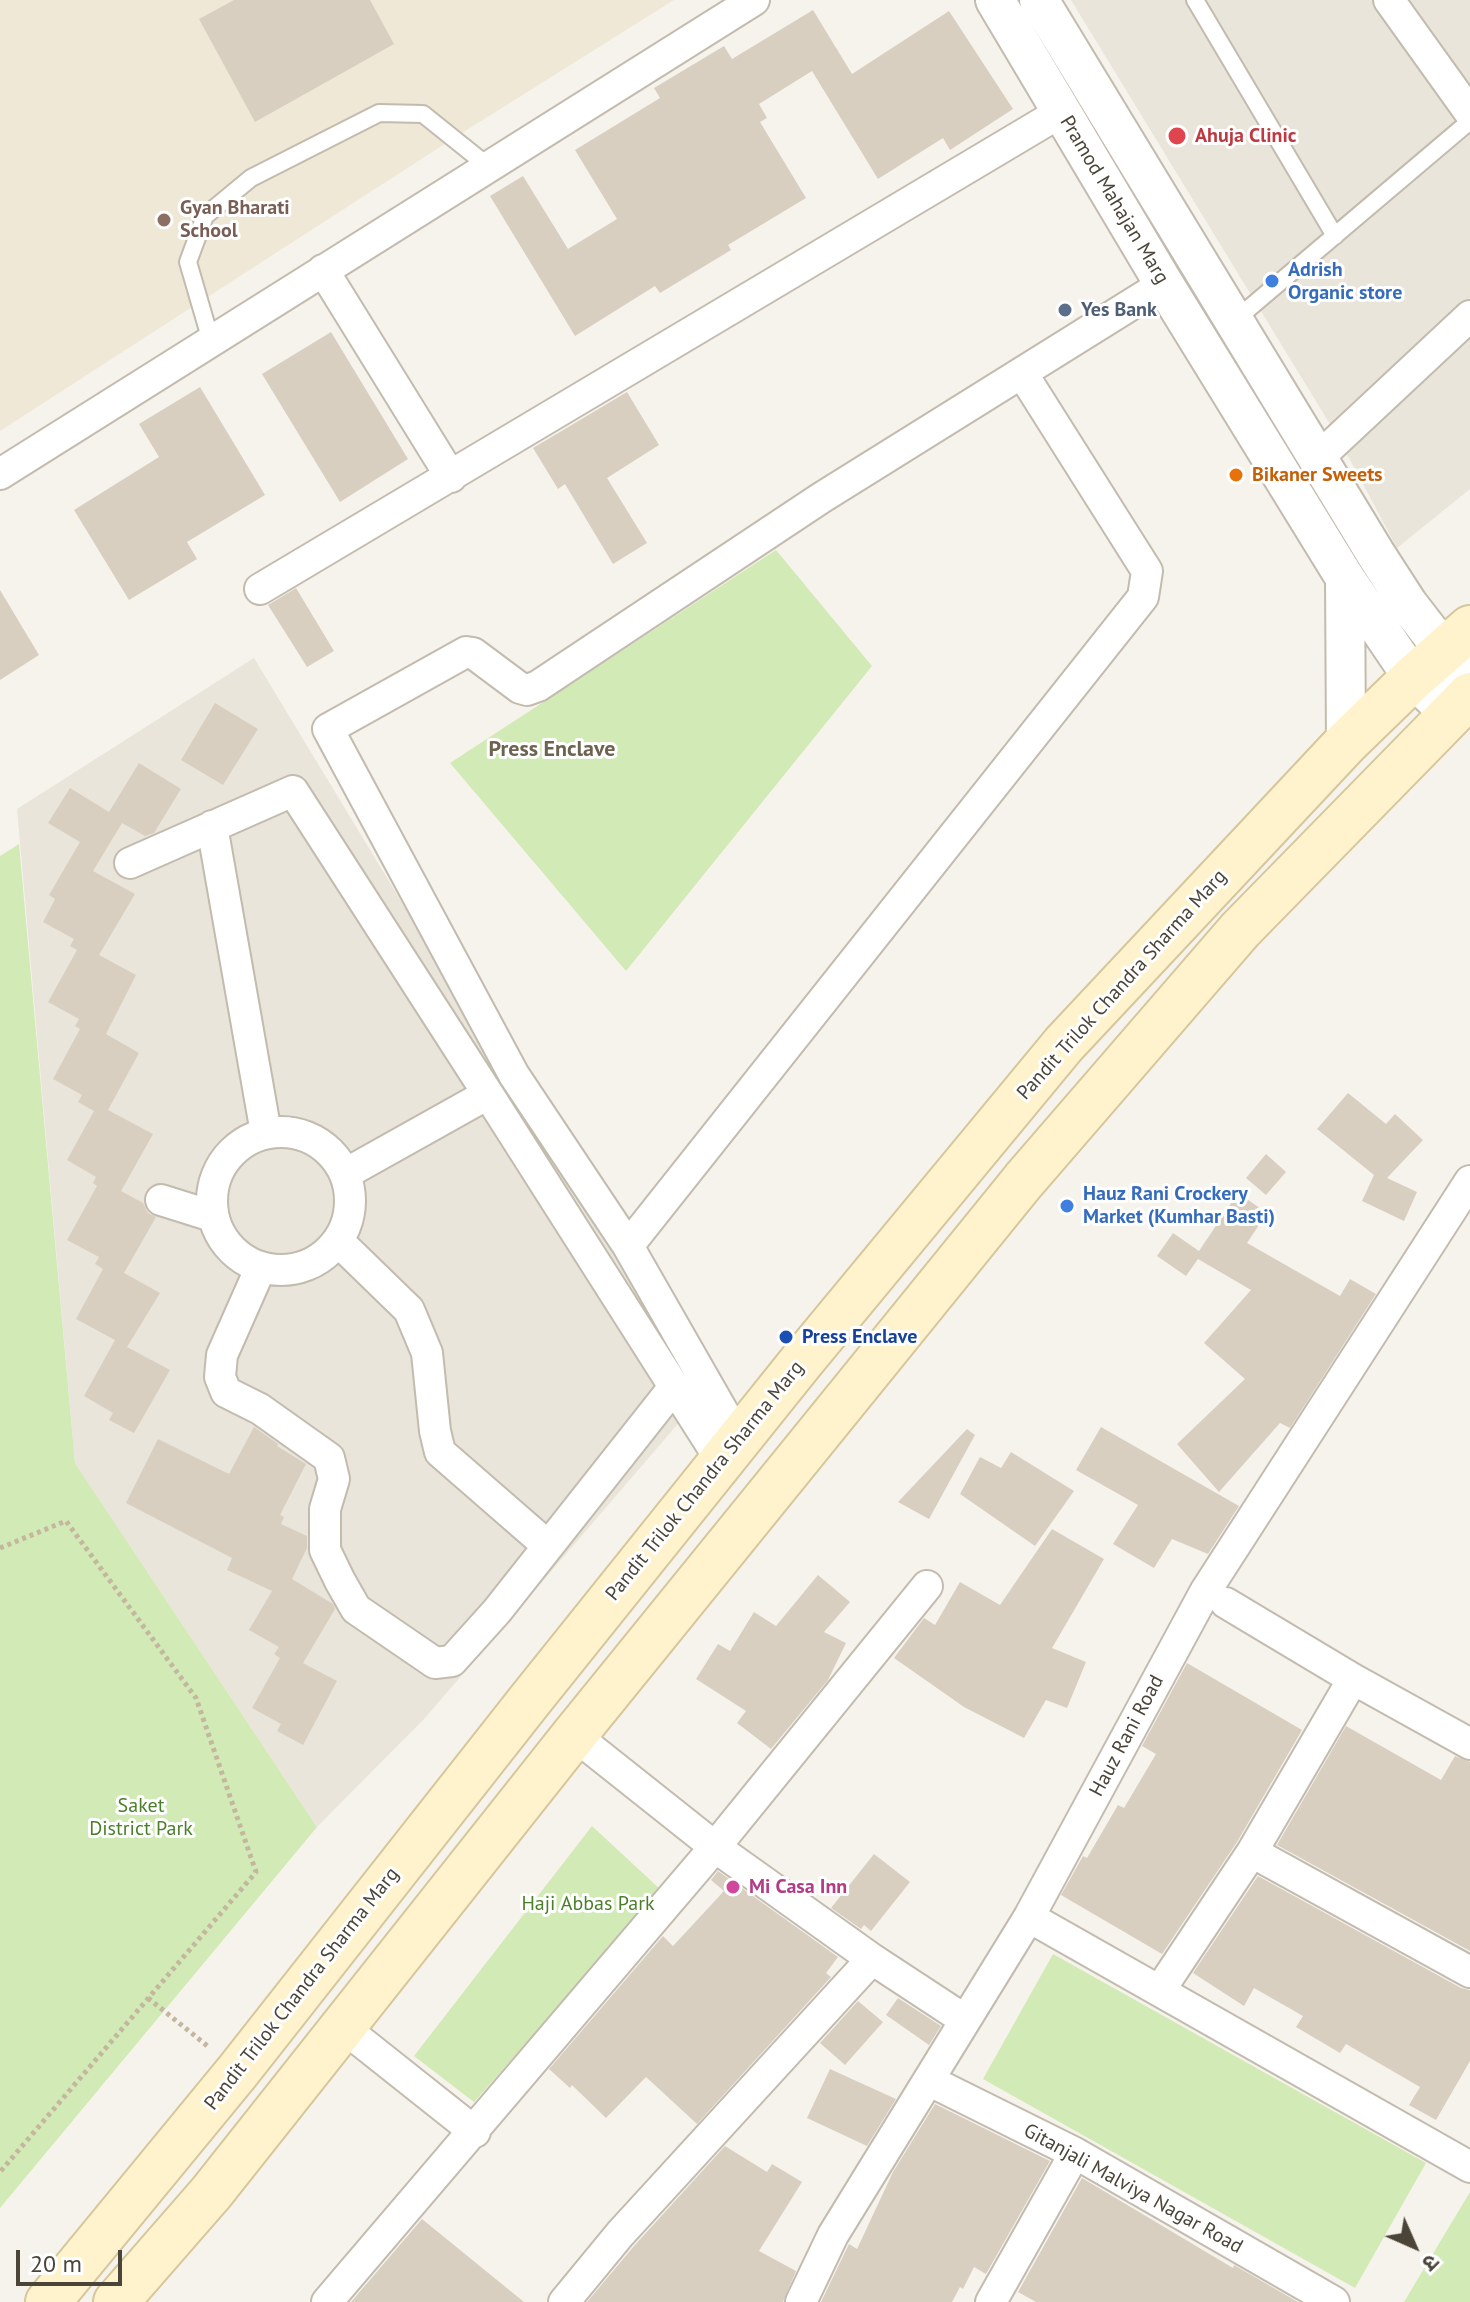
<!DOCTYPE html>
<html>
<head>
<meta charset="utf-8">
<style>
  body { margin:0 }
  #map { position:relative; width:1470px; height:2302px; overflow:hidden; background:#f6f3ec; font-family:"PT Sans","Noto Sans Devanagari",sans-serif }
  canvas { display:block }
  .north { position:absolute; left:1374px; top:2206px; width:80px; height:80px; -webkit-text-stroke:6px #fff; paint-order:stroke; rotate:135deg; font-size:22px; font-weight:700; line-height:32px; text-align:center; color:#4b4439 }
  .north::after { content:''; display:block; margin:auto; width:28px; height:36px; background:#4b4439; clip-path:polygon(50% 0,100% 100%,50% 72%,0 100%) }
  .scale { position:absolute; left:16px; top:2250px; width:106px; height:36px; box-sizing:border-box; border:4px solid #4b4439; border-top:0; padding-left:10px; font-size:24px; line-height:28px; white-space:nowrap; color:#4b4439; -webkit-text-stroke:6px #fff; paint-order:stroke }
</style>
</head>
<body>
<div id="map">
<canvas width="1470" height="2302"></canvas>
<div class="north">उ</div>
<div class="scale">20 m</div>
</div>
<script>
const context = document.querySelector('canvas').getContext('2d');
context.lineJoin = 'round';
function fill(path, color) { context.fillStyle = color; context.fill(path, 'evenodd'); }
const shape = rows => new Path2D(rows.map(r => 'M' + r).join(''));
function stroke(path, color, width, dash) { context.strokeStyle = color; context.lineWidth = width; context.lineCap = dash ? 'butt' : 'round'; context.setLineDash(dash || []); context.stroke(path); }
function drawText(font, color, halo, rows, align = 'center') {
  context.font = font + ' "PT Sans",sans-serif'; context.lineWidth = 6; context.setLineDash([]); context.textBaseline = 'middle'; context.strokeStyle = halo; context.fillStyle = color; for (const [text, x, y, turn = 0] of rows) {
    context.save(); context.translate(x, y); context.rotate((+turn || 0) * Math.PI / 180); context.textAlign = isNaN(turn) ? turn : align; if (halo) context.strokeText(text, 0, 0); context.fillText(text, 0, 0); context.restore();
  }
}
const residential = shape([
  [1071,0,1470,0,1470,489,1397,548,1339,439],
  [254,658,701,1397,425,1718,317,1827,75,1463,17,809]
]);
const education = shape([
  [0,0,674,0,454,138,0,431]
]);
const green = shape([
  [776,550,872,666,626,971,450,763],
  [19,844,75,1463,317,1827,0,2208,0,856],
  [592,1826,661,1890,474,2102,414,2056],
  [1053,1954,1426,2163,1355,2288,983,2079],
  [1470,2192,1470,2302,1404,2302]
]);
const building = shape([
  [234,0,370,0,394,44,255,122,199,19],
  [813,10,852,74,949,11,1013,109,950,150,943,138,878,179,812,71,759,104,767,118,760,122,806,198,728,245,731,250,660,293,655,286,575,336,490,196,523,176,568,249,617,219,575,150,660,98,654,88,724,46,732,59],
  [331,332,408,459,340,502,262,374],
  [200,387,265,495,187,542,197,559,129,600,74,510,159,457,139,424],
  [627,392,659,445,607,478,647,543,613,564,565,484,558,489,533,448],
  [296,588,334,651,307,667,268,605],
  [0,590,39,655,0,680],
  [215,703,258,729,223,785,181,760],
  [139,763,181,789,154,833,145,836,122,823,93,871,135,894,99,955,136,975,106,1034,139,1053,108,1110,153,1134,121,1191,143,1203,148,1213,156,1217,124,1273,160,1293,127,1347,170,1370,134,1433,109,1420,113,1413,84,1396,115,1340,76,1319,103,1269,95,1264,99,1257,67,1240,97,1186,93,1183,96,1177,67,1160,94,1111,78,1102,82,1095,53,1079,80,1029,75,1026,79,1019,48,1002,77,950,70,946,74,939,43,922,55,899,49,895,80,842,48,823,70,788,109,812],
  [1348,1093,1386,1124,1395,1114,1423,1140,1387,1178,1417,1192,1404,1221,1362,1201,1374,1175,1317,1129],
  [1266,1154,1286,1172,1266,1195,1246,1178],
  [1238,1193,1267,1213,1247,1243,1340,1296,1350,1279,1376,1294,1290,1428,1280,1423,1219,1492,1177,1444,1245,1379,1204,1343,1251,1290,1198,1259,1186,1276,1157,1256,1173,1233,1199,1251],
  [254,1427,278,1444,277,1446,306,1464,280,1515,284,1517,281,1524,307,1536,307,1548,292,1579,333,1604,335,1609,303,1663,337,1681,303,1745,277,1731,281,1724,252,1708,280,1658,274,1654,279,1647,249,1630,272,1591,227,1570,232,1558,126,1503,158,1439,229,1474],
  [1101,1427,1239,1506,1208,1554,1172,1539,1154,1568,1113,1544,1138,1505,1076,1470],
  [967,1429,975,1435,929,1519,898,1502],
  [1011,1452,1074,1491,1035,1546,960,1494,980,1457,1001,1468],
  [1052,1529,1104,1559,1052,1648,1086,1662,1067,1708,1046,1700,1024,1738,964,1707,894,1658,924,1618,935,1625,960,1582,1000,1605],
  [818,1575,850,1602,824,1632,846,1643,828,1680,771,1749,737,1723,746,1711,696,1679,718,1644,730,1651,754,1612,776,1626],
  [1187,1663,1302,1730,1237,1842,1162,1954,1061,1895,1083,1856,1087,1858,1118,1805,1124,1808,1156,1754,1142,1746],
  [1346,1726,1441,1780,1455,1756,1470,1762,1470,1951,1277,1845],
  [874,1854,910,1882,871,1931,864,1925,861,1929,831,1908],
  [718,1871,838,1957,826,1973,831,1977,697,2124,646,2077,606,2118,572,2085,570,2088,549,2069,663,1936,673,1946,724,1891,711,1880],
  [1258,1876,1461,1988,1470,1990,1470,2061,1436,2120,1409,2105,1420,2087,1346,2044,1340,2053,1296,2027,1303,2016,1254,1988,1244,2006,1193,1973],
  [898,1998,941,2026,929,2045,886,2015],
  [858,2001,883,2022,845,2065,820,2043],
  [830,2069,896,2099,867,2146,807,2118],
  [935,2104,1050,2161,986,2274,974,2267,963,2289,960,2287,952,2302,821,2302,849,2244,857,2249,893,2172],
  [725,2146,767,2172,772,2164,802,2182,759,2251,796,2271,783,2302,587,2302,634,2246],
  [1082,2178,1233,2268,1234,2265,1298,2302,1036,2302,1018,2292],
  [422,2219,524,2302,351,2302]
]);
const path = shape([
  [0,1548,66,1521,196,1698,256,1872,0,2172],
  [148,1998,210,2048]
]);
const service = shape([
  [1195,0,1335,236],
  [1234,321,1470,121],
  [211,341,188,262,205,216,251,178,379,113,423,114,489,167]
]);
const minor = shape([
  [1389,0,1470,113],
  [323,270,451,477],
  [1317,459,1470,316],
  [0,474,754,0],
  [260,589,1061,112],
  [212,826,266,1133],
  [130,863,293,791,488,1094],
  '212 1201a69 69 0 1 1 138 0a69 69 0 1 1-138 0Z',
  [345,1174,488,1094,722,1462],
  [161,1200,212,1216],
  [338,1241,409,1310,427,1353,435,1431,440,1452,548,1546],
  [628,1246,1143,597,1147,571,1022,373],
  [261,1267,222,1355,220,1377,226,1392,260,1409,329,1458,334,1479,325,1509,325,1550,340,1581,356,1609,435,1663,452,1661,497,1611,674,1387],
  [739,1440,628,1246,514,1075,328,729,466,652,473,653,520,688,527,690,538,686,821,498,1164,284],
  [1226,1603,1353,1679],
  [574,1735,715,1847,872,1959,965,2020],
  [1470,1744,1353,1679,1252,1852,1470,1972],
  [1029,1917,1470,2167],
  [1160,1990,1252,1852],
  [344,2028,475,2132],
  [930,2081,1075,2153,1334,2302],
  [327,2302,715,1847,927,1586],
  [564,2302,620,2234,872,1959],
  [801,2302,833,2235,1029,1917,1205,1592,1470,1181],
  [991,2302,1075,2153]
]);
const tertiary = shape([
  [995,0,1164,284,1345,578,1413,678,1451,715],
  [1039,0,1377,556,1408,604,1470,684],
  [1345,578,1346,743]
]);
const secondary = shape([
  [48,2302,238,2071,530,1700,801,1362,1064,1044,1346,743,1413,678,1470,628],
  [116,2302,211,2193,574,1735,1024,1180,1240,930,1470,695]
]);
const markers = [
  [1177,136,10,"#e0444e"],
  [164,220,8,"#8d6e63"],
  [1272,281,8,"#3f7fe0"],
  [1065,310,8,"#5c6f8a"],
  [1236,475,8,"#e8710a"],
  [1067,1206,8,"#3f7fe0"],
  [786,1337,8,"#1a4fb4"],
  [733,1887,8,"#d1479c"]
];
const healthNames = [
  ["Ahuja Clinic",1195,136]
];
const streetNames = [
  ["Pramod Mahajan Marg",1114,200,59],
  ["Pandit Trilok Chandra Sharma Marg",1122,985,-48],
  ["Pandit Trilok Chandra Sharma Marg",705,1481,-51],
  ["Hauz Rani Road",1127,1736,-62],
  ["Pandit Trilok Chandra Sharma Marg",302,1989,-52],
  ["Gitanjali Malviya Nagar Road",1133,2189,29]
];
const educationNames = [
  ["Gyan Bharati",180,208],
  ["School",180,231]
];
const shopNames = [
  ["Adrish",1288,270],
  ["Organic store",1288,293],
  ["Hauz Rani Crockery",1083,1194],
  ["Market (Kumhar Basti)",1083,1217]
];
const serviceNames = [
  ["Yes Bank",1081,310]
];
const foodNames = [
  ["Bikaner Sweets",1252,475]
];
const transitNames = [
  ["Press Enclave",802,1337]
];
const parkNames = [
  ["Saket",141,1806],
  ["District Park",141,1829],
  ["Haji Abbas Park",588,1904]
];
const hotelNames = [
  ["Mi Casa Inn",749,1887]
];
const neighbourhoodNames = [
  ["Press Enclave",552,750]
];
fill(residential, '#eae5da');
fill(education, '#efe8d6');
fill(green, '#d2eab5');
fill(building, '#d8cfc1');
stroke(service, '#c2bbae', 20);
stroke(minor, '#c2bbae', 34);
stroke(tertiary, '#c2bbae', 42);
stroke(secondary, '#d6c79b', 48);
stroke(path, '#c4b79f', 5, [4, 4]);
stroke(service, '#fff', 16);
stroke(minor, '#fff', 30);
stroke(tertiary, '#fff', 38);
stroke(secondary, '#fff3cd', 44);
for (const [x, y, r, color] of markers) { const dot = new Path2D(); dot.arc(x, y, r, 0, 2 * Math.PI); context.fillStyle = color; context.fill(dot); stroke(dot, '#fff', 3); }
drawText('bold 20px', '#be3a42', '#fff', healthNames, 'left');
drawText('20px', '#4b4439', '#fff', streetNames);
drawText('bold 20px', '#785e54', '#fff', educationNames, 'left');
drawText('bold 20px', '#366cbe', '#fff', shopNames, 'left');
drawText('bold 20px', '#4e5e75', '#fff', serviceNames, 'left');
drawText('bold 20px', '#c56008', '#fff', foodNames, 'left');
drawText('bold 20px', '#164399', '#fff', transitNames, 'left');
drawText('20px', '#4a7f2a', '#fff', parkNames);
drawText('bold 20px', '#b23c85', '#fff', hotelNames, 'left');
drawText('bold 22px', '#6e6250', '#fff', neighbourhoodNames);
</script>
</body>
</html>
